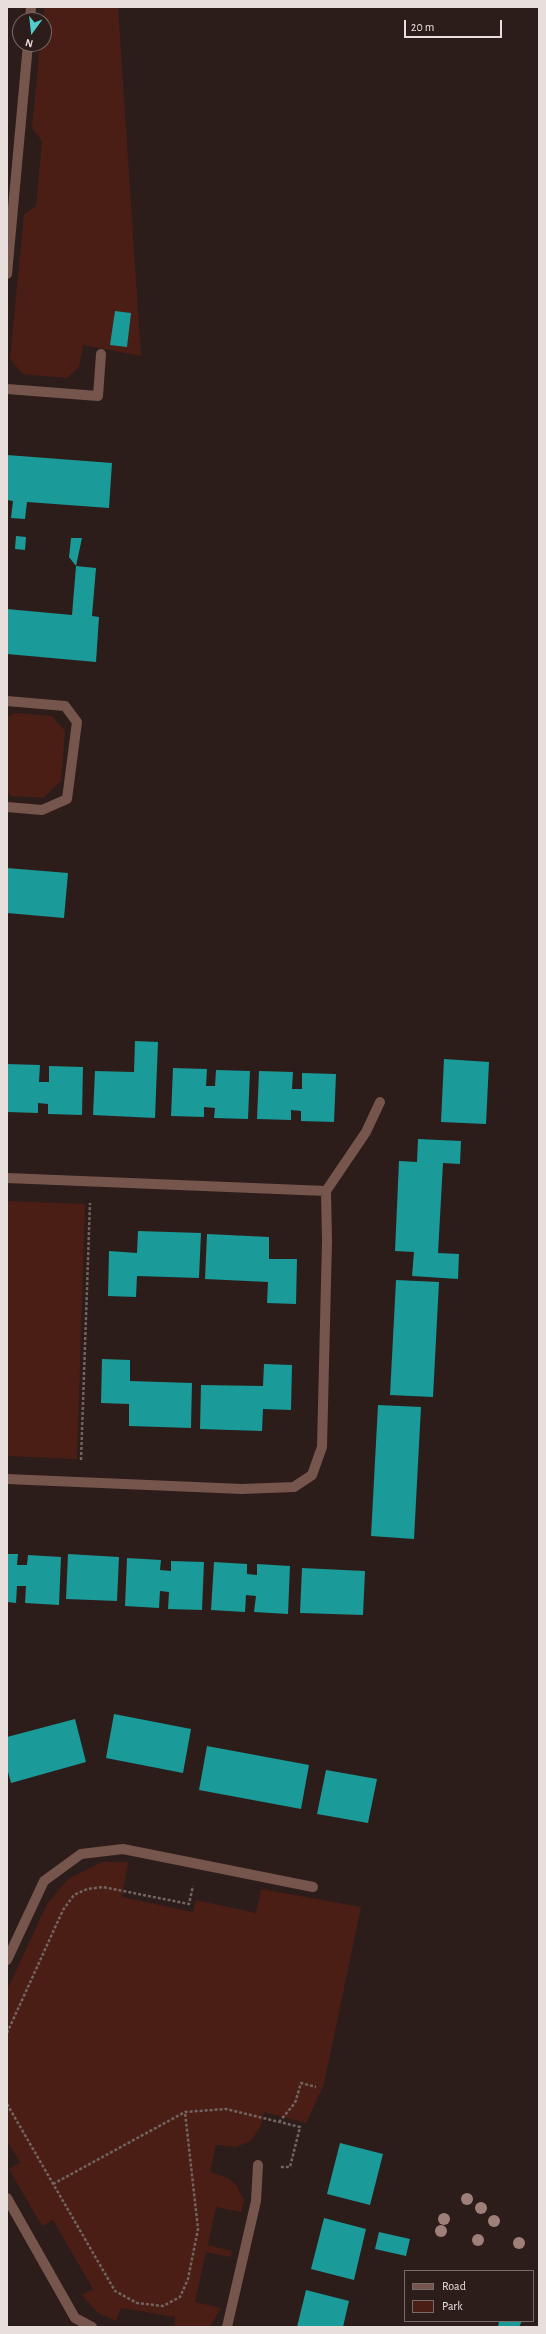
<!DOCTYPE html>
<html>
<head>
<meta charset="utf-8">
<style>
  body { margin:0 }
  #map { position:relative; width:546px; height:2334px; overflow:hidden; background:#2c1d1a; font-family:"Alegreya Sans",sans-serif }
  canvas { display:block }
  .frame { position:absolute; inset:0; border:8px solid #e8dedb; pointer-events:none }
  .legend { position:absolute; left:404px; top:2270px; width:130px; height:52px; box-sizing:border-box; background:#2c1d1a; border:1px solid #776a67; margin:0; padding:5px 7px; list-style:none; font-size:12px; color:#e8dedb }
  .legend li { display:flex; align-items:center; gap:8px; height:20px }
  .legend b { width:20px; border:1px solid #776a67 }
  .north { position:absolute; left:12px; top:12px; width:40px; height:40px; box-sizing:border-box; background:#2c1d1a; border:1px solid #776a67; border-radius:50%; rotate:195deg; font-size:11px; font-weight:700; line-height:16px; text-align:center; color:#e8dedb }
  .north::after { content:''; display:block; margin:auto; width:14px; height:18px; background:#53cdcb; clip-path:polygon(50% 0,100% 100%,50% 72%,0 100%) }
  .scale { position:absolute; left:404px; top:20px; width:98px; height:18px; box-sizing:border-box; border:2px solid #e8dedb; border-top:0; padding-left:5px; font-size:12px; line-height:14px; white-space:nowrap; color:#e8dedb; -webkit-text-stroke:3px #2c1d1a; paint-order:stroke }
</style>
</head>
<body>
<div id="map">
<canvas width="546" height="2334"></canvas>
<div class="frame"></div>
<ul class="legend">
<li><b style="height:5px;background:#76554d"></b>Road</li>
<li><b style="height:11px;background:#4a1e15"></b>Park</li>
</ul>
<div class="north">N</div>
<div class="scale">20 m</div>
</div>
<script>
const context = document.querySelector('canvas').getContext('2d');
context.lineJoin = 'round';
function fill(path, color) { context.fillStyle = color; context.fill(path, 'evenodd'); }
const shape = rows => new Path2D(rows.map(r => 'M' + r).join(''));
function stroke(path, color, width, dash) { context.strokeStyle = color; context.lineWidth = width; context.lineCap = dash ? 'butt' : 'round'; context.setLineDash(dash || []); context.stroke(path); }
const green = shape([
  [44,7,118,7,141,356,83,345,79,367,67,378,23,374,10,359,24,214,36,206,42,141,32,128,40,44,44,44],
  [15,713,52,716,65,731,61,781,43,798,11,796,7,791,7,717],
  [7,1201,85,1204,77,1459,7,1456],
  [102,1862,128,1862,122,1897,193,1912,196,1900,256,1913,261,1889,361,1907,324,2084,306,2123,264,2112,261,2126,251,2141,236,2147,216,2145,210,2172,228,2178,237,2186,244,2200,241,2212,216,2207,208,2245,232,2251,231,2257,206,2252,195,2302,221,2308,211,2325,208,2327,174,2327,175,2317,121,2308,116,2321,98,2313,82,2295,93,2289,53,2220,42,2226,9,2169,20,2162,7,2141,7,1990,47,1904,68,1879]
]);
const building = shape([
  [115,311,131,313,127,347,110,345],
  [7,455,112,463,109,508,27,502,25,519,11,518,13,501,7,500],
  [16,536,26,537,25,550,15,549],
  [71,538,82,538,76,566,96,568,92,616,99,617,96,662,7,654,7,609,72,615,76,566,69,557],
  [7,868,68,873,64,918,7,913],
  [135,1041,158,1042,155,1118,93,1115,95,1071,134,1072],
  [444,1059,489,1062,486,1124,441,1122],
  [7,1064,40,1065,39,1082,49,1082,49,1066,83,1067,82,1115,48,1114,48,1104,38,1103,38,1113,7,1112],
  [173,1068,207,1069,206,1086,215,1086,216,1070,250,1071,248,1119,214,1118,215,1108,204,1107,204,1117,171,1116],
  [259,1071,293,1072,292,1089,302,1089,302,1073,336,1074,334,1122,301,1121,301,1111,291,1110,291,1120,257,1119],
  [418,1139,461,1141,460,1164,443,1163,438,1253,459,1254,458,1279,412,1276,414,1252,395,1251,399,1161,417,1162],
  [138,1231,201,1233,199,1278,137,1276,136,1297,108,1296,109,1251,137,1253],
  [207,1234,269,1237,269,1259,297,1259,296,1304,267,1303,268,1282,205,1279],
  [396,1280,439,1282,433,1397,390,1395],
  [102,1359,130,1360,130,1381,192,1383,191,1428,129,1426,129,1404,101,1403],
  [264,1364,292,1365,291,1410,263,1409,262,1431,200,1429,201,1385,263,1386],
  [378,1405,421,1407,414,1539,371,1536],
  [7,1554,18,1554,17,1565,27,1565,28,1555,61,1557,59,1605,25,1603,26,1586,17,1586,16,1603,7,1602],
  [68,1554,119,1557,117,1601,66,1599],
  [127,1558,161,1560,160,1570,171,1571,171,1561,204,1562,202,1610,168,1609,169,1592,160,1591,159,1608,125,1606],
  [214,1562,247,1564,247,1574,257,1575,257,1564,290,1566,288,1614,254,1612,256,1596,246,1595,245,1612,211,1610],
  [302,1568,365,1571,363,1615,300,1613],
  [114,1714,191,1729,183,1773,106,1758],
  [75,1719,86,1762,11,1783,7,1768,7,1737],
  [207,1746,309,1765,301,1809,199,1790],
  [326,1770,377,1779,368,1823,317,1814],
  [340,2143,383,2154,370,2205,327,2194],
  [324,2218,366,2229,354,2280,311,2269],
  [379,2232,410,2239,406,2256,375,2249],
  [306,2290,349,2301,343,2327,297,2327],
  [499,2321,522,2321,519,2327,498,2327]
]);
const path = shape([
  [81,1460,90,1203],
  [7,2033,63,1910,74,1895,87,1889,103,1887,189,1904,193,1886],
  [7,2104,115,2291,137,2303,163,2306,180,2297,188,2279,198,2229,185,2112],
  [279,2122,295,2103,301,2083,316,2087],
  [53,2184,185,2112,226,2109,300,2127,290,2167,279,2167]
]);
const minor = shape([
  [30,20,31,7],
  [7,274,28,44],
  [7,389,98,396,101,354],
  [7,701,65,706,77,722,67,799,42,810,7,807],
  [7,1178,326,1191],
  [7,1479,242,1489,294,1487,312,1475,322,1447,327,1241,326,1191,366,1132,380,1102],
  [7,1960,44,1881,81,1854,123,1849,313,1887],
  [7,2198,75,2318,92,2327],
  [227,2327,256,2201,258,2165]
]);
const trees = [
  [467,2199],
  [481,2208],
  [444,2219],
  [494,2221],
  [441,2231],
  [478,2240],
  [519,2243]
];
fill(green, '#4a1e15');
fill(building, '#1a9a98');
stroke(path, '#716461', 2.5, [3, 2]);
stroke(minor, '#76554d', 10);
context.fillStyle = '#9f8079';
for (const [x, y] of trees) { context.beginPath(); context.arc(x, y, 6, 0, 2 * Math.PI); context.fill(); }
</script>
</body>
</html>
